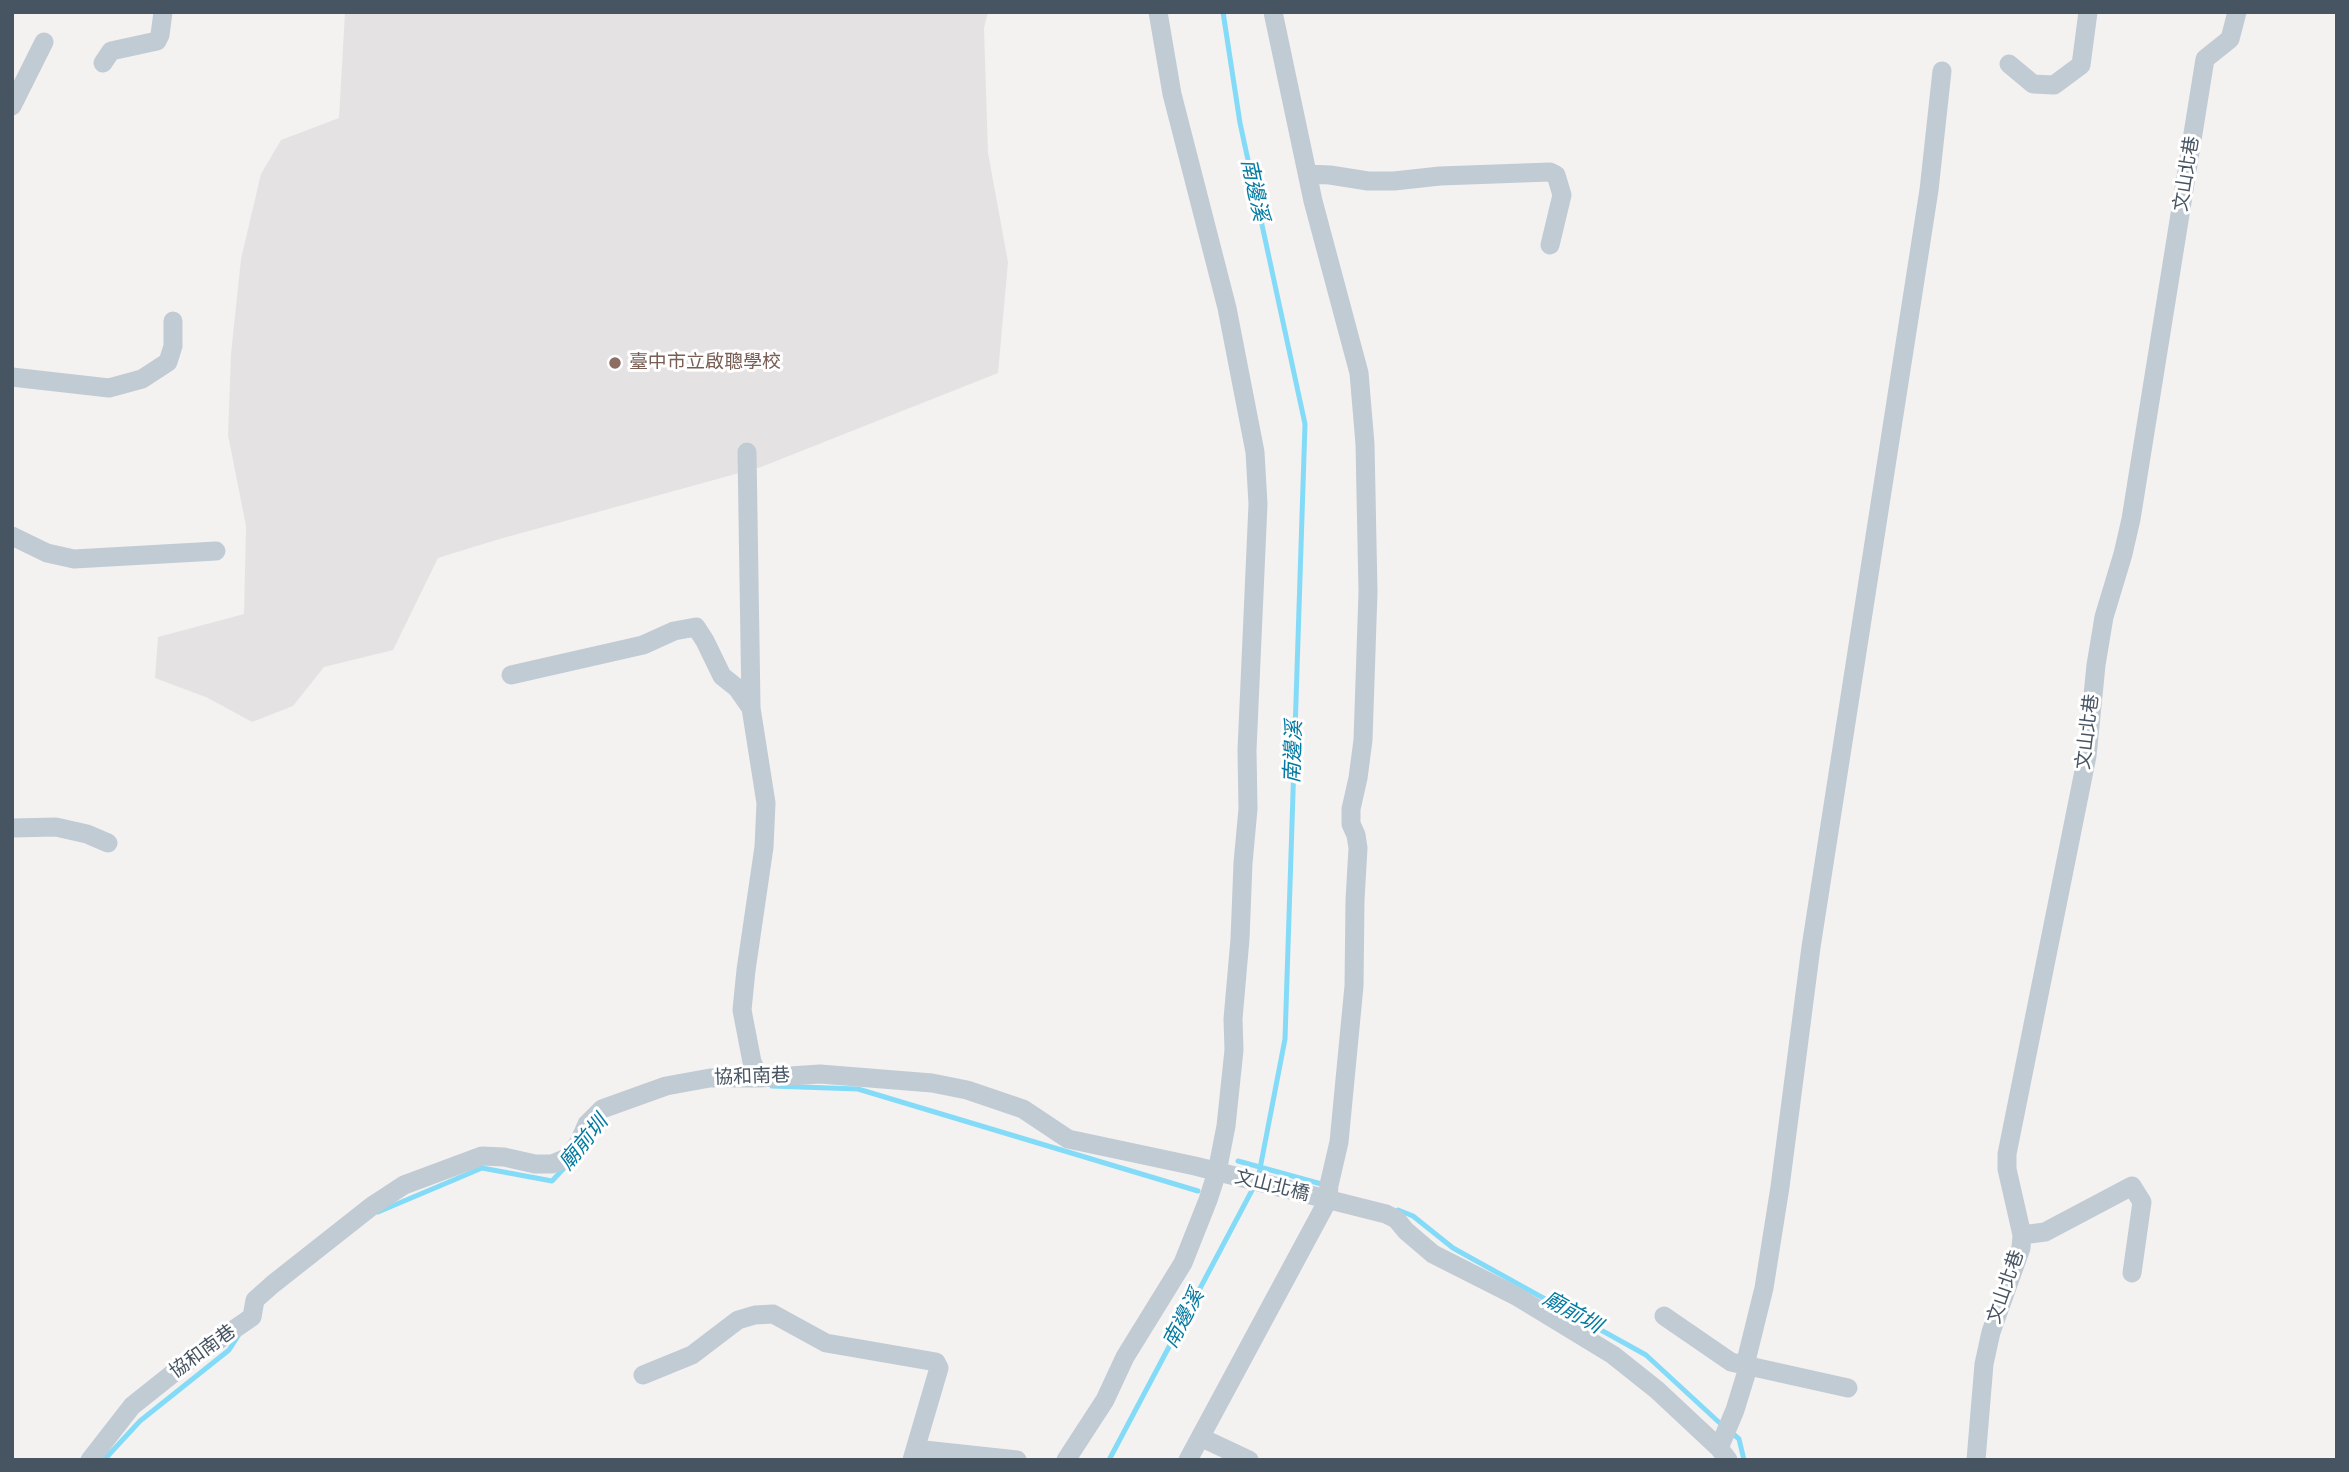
<!DOCTYPE html>
<html>
<head>
<meta charset="utf-8">
<style>
  body { margin:0 }
  #map { position:relative; width:2349px; height:1472px; overflow:hidden; background:#f4f1f1; font-family:"Fira Sans",sans-serif }
  canvas { display:block }
  .frame { position:absolute; inset:0; border:14px solid #475462; pointer-events:none }
</style>
</head>
<body>
<div id="map">
<canvas width="2349" height="1472"></canvas>
<div class="frame"></div>
</div>
<script>
const context = document.querySelector('canvas').getContext('2d');
context.lineJoin = 'round';
function fill(path, color) { context.fillStyle = color; context.fill(path, 'evenodd'); }
const shape = rows => new Path2D(rows.map(r => 'M' + r).join(''));
function stroke(path, color, width, dash) { context.strokeStyle = color; context.lineWidth = width; context.lineCap = dash ? 'butt' : 'round'; context.setLineDash(dash || []); context.stroke(path); }
function drawText(font, color, halo, rows, align = 'center') {
  context.font = font + ' "Fira Sans","Noto Sans TC",sans-serif'; context.lineWidth = 6; context.setLineDash([]); context.textBaseline = 'middle'; context.strokeStyle = halo; context.fillStyle = color; for (const [text, x, y, turn = 0] of rows) {
    context.save(); context.translate(x, y); context.rotate((+turn || 0) * Math.PI / 180); context.textAlign = isNaN(turn) ? turn : align; if (halo) context.strokeText(text, 0, 0); context.fillText(text, 0, 0); context.restore();
  }
}
const education = shape([
  [345,12,988,12,984,28,988,153,1008,262,998,373,761,467,496,540,438,558,393,650,324,667,293,706,252,722,208,698,155,678,158,637,244,614,246,526,228,435,231,354,241,259,261,174,281,140,339,118]
]);
const stream = shape([
  [772,1086,858,1089,1198,1191],
  [588,1142,602,1121],
  [1238,1161,1325,1185],
  [1398,1210,1413,1216,1453,1248,1646,1355,1723,1426],
  [378,1212,482,1168,552,1181,565,1167],
  [1731,1432,1739,1439,1744,1460],
  [104,1460,140,1421,229,1350,238,1336],
  [1109,1460,1258,1179,1285,1039,1305,424,1240,123,1223,12]
]);
const minor = shape([
  [103,63,111,51,157,41,160,35,163,12],
  [2009,64,2033,84,2054,85,2081,65,2088,12],
  [12,106,44,42],
  [1308,174,1330,175,1368,181,1394,181,1440,176,1550,172,1556,175,1562,195,1550,245],
  [12,377,109,388,142,379,168,362,173,346,173,321],
  [747,452,751,707],
  [12,536,47,553,74,559,216,551],
  [511,675,643,645,674,631,696,627,705,641,722,676,737,688,751,708,766,803,764,847,746,970,742,1010,752,1062,760,1078],
  [12,828,56,827,87,834,108,843],
  [2022,1235,2045,1232,2132,1186,2142,1202,2132,1273],
  [1664,1316,1731,1362,1848,1388],
  [643,1375,692,1355,738,1320,755,1315,773,1314,826,1343,936,1362,939,1368,912,1460],
  [1202,1438,1249,1460],
  [1719,1448,1735,1410,1747,1371,1745,1365,1764,1288,1780,1187,1811,947,1929,190,1942,71],
  [915,1449,1017,1460],
  [90,1460,132,1406,191,1359,252,1317,255,1300,273,1284,372,1206,404,1185,482,1156,504,1157,535,1164,552,1164,569,1157,579,1142,587,1124,602,1109,666,1086,710,1078,760,1078,820,1074,932,1083,967,1090,1023,1109,1068,1139,1195,1166,1386,1214,1396,1219,1406,1231,1433,1254,1516,1296,1613,1355,1657,1390,1719,1448,1728,1460],
  [1066,1460,1105,1400,1125,1357,1183,1263,1208,1200,1217,1172,1226,1126,1234,1050,1233,1019,1240,939,1243,863,1248,809,1247,750,1258,504,1255,452,1227,308,1172,94,1158,12],
  [1188,1460,1328,1200,1329,1185,1339,1142,1354,986,1355,900,1358,848,1356,835,1351,824,1351,809,1358,778,1363,740,1368,592,1365,444,1359,373,1313,201,1273,12],
  [1976,1460,1984,1364,1991,1332,2021,1248,2022,1235,2007,1169,2007,1154,2087,756,2096,665,2104,617,2123,554,2131,519,2205,59,2230,39,2237,12]
]);
const markers = [
  [615,363,7,"#8d6e63"]
];
const streetNames = [
  ["文山北巷",2187,174,-81],
  ["文山北巷",2088,732,-83],
  ["協和南巷",752,1077,-2],
  ["文山北橋",1272,1186,14],
  ["文山北巷",2006,1287,-71],
  ["協和南巷",203,1352,-36]
];
const educationNames = [
  ["臺中市立啟聰學校",629,363]
];
const waterNames = [
  ["南邊溪",1254,190,78],
  ["南邊溪",1294,752,-88],
  ["廟前圳",584,1143,-51],
  ["廟前圳",1572,1313,29],
  ["南邊溪",1184,1319,-62]
];
fill(education, '#e5e2e3');
stroke(stream, '#84dbf7', 5);
stroke(minor, '#c1cbd4', 19);
for (const [x, y, r, color] of markers) { const dot = new Path2D(); dot.arc(x, y, r, 0, 2 * Math.PI); context.fillStyle = color; context.fill(dot); stroke(dot, '#fff', 2.5); }
drawText('19px', '#475462', '#fff', streetNames);
drawText('19px', '#785e54', '#fff', educationNames, 'left');
drawText('italic 21px', '#037aa2', '#fff', waterNames);
</script>
</body>
</html>
